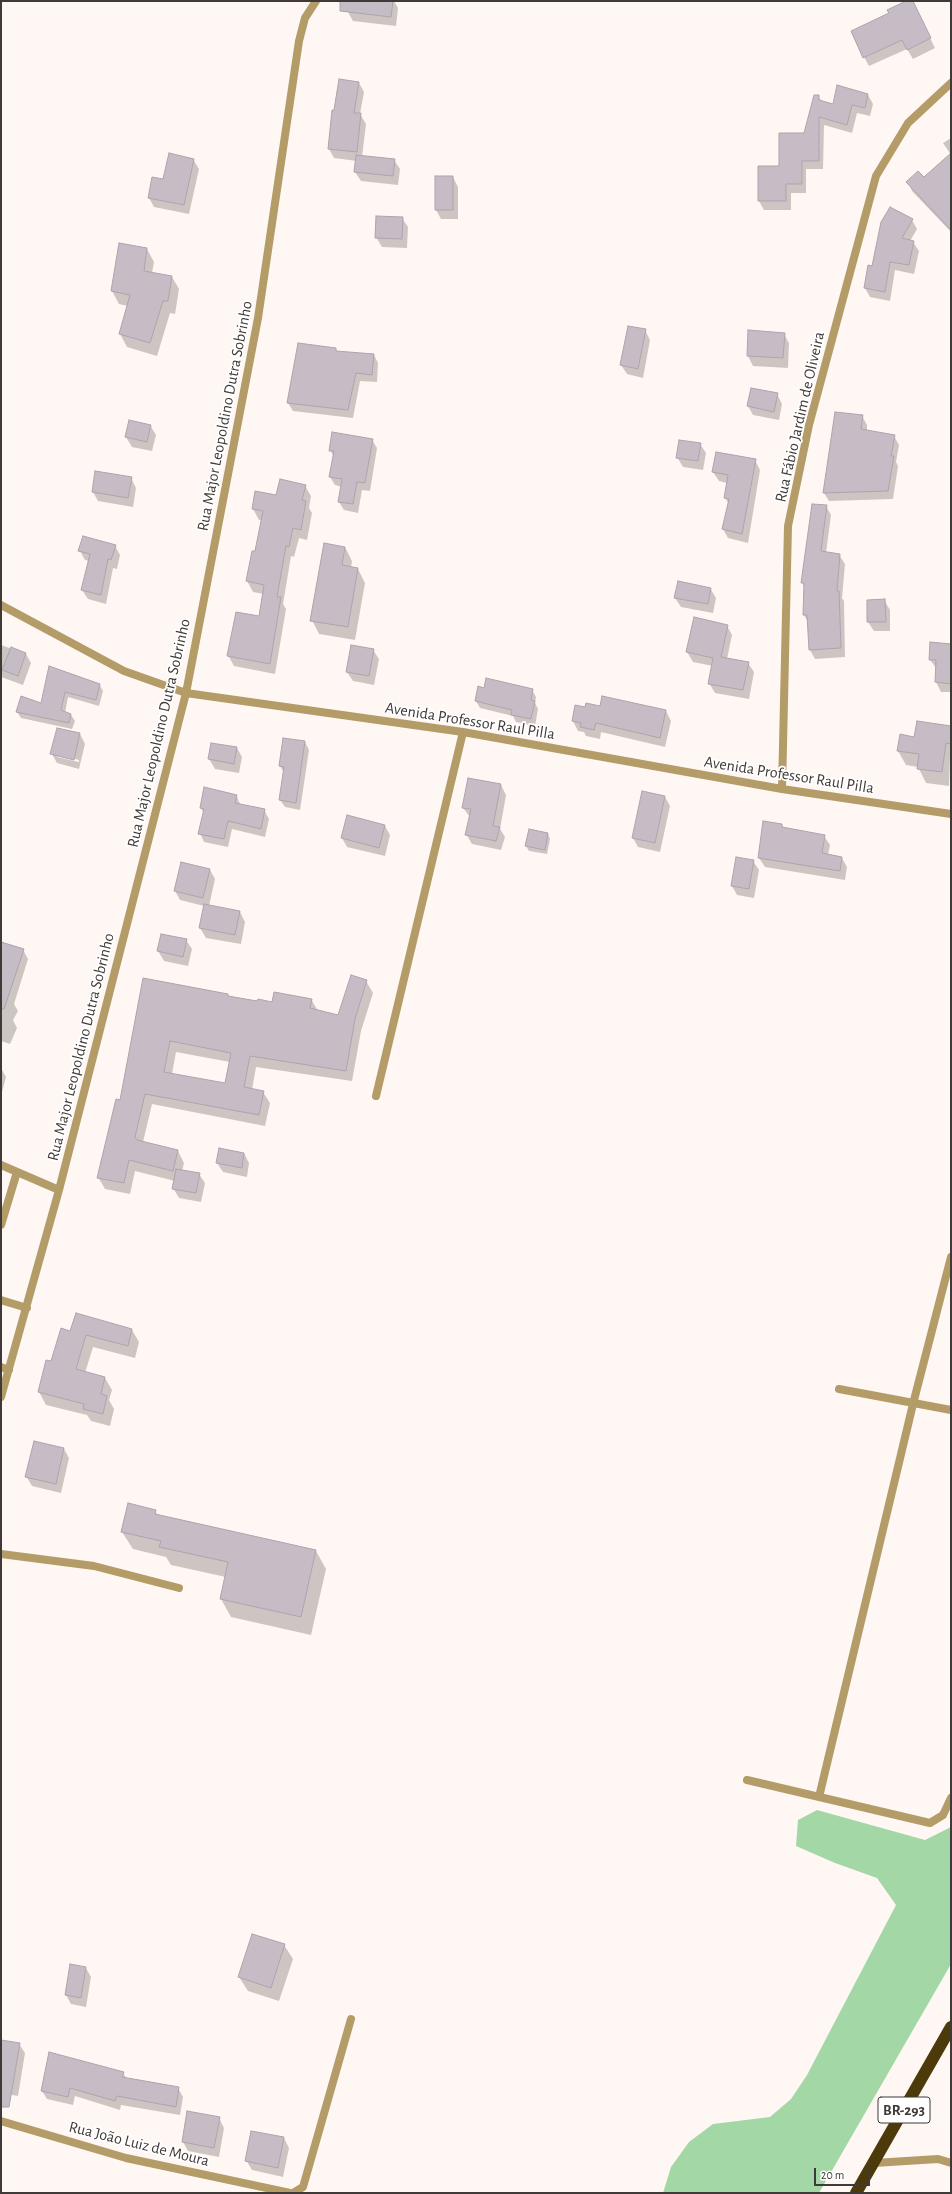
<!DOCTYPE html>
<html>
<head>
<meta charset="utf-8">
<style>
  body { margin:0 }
  #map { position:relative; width:952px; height:2194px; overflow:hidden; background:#fff7f3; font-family:"Alegreya Sans",sans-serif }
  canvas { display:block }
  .frame { position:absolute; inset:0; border:2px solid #3f3a37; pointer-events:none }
  .scale { position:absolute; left:814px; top:2168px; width:56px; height:18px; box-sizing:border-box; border:2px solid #3f3a37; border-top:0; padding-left:5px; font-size:12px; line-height:14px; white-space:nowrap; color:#3f3a37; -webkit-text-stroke:3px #fff; paint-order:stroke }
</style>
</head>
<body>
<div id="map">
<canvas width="952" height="2194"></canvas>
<div class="frame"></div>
<div class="scale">20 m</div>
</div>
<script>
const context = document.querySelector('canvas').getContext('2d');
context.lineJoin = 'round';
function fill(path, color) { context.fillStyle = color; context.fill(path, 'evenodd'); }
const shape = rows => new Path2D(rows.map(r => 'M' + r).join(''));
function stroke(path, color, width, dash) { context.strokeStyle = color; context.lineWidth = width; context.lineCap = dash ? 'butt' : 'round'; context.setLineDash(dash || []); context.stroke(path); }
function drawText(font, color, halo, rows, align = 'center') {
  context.font = font + ' "Alegreya Sans",sans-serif'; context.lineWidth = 3.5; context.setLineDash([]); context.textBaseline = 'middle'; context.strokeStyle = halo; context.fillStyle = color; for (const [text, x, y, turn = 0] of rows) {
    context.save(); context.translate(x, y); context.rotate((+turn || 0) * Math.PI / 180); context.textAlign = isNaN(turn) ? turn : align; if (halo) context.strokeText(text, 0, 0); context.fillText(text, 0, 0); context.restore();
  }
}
const green = shape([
  [817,1810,925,1840,951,1827,951,1964,819,2193,663,2193,671,2167,689,2142,713,2124,770,2117,791,2099,807,2075,896,1905,877,1878,835,1863,796,1846,798,1820]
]);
const shadow = shape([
  [349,1,394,1,398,8,396,26,353,21,348,12],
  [908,1,912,1,935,48,913,59,907,49,869,66,864,57,890,14],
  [359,83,364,92,360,114,366,124,362,157,394,160,400,169,398,185,361,181,355,172,357,161,334,158,329,149],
  [868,95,873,104,870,116,857,113,852,133,824,125,823,169,806,169,806,193,791,193,791,210,764,210,759,201,804,134,818,96,822,102,833,105],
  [951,138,951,232,912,191,908,182,923,179,951,155,943,143],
  [193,159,199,169,189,214,154,207,149,198,164,181],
  [453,177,458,187,458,219,441,219,436,210],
  [402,218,408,227,407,248,382,247,376,237],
  [912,220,917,229,910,241,913,242,919,251,914,274,895,270,890,301,870,297,865,288,873,267],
  [120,245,147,249,154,262,152,273,172,277,179,289,175,314,170,313,157,356,127,347,120,334,128,306,119,304,112,291],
  [645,330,650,340,643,378,627,374,621,365],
  [749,332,784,334,789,343,788,368,753,366,748,356],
  [335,349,337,352,374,355,378,363,377,382,360,381,353,418,293,411,288,403],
  [777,394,782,404,779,420,753,415,748,406],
  [862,416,867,425,867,431,894,436,899,445,896,462,898,466,893,499,829,501,824,493],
  [150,425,156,435,152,451,132,447,126,437],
  [372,440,377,448,370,491,362,490,358,513,344,510,339,502,342,487,335,485,330,477,334,457,330,450],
  [700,444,706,453,703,470,683,467,677,457],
  [755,460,760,470,748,543,728,538,723,529,729,504,725,498,727,483,719,481,713,472],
  [131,478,136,488,133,507,98,501,93,492],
  [305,486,311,496,309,508,312,513,307,540,299,538,294,557,291,556,283,604,286,609,275,674,234,666,228,655,260,618,264,594,253,592,247,581,256,552,262,520,259,520,253,509],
  [826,506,831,515,826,553,839,555,845,564,842,598,844,601,845,657,815,659,810,650,808,622,804,615,805,588,802,583],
  [115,546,120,555,117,569,113,568,106,604,88,599,82,590,89,561,85,560,80,551],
  [345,547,352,561,351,568,358,569,365,583,355,640,319,634,312,620],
  [710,588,716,598,713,613,681,607,675,598],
  [884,600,890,610,890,631,874,631,868,622],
  [727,626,732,635,727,659,748,663,754,672,749,699,715,693,709,683,713,666,693,662,687,652],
  [1,645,26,654,31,663,23,685,1,677],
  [951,645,951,692,941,692,936,682,937,669,930,660],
  [373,650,379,659,374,685,353,681,347,672],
  [49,667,99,684,103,691,99,706,68,697,65,713,71,715,75,721,72,729,21,718,17,712,42,704],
  [479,688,532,690,536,697,535,703,538,709,535,726,516,722,513,716,480,708,476,701],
  [603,697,666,711,671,721,665,747,601,732,600,739,586,736,584,732,578,731,573,721,576,707,586,709,600,707],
  [951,727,949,786,926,783,918,767,906,765,898,751,915,738],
  [80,734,85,744,79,769,57,763,52,754],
  [57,754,79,760,79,762,57,757],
  [305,742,309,750,300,810,285,807,280,800,284,773,280,766],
  [212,744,237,748,242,757,239,773,215,769,209,759],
  [501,785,506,795,500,829,505,837,501,850,472,844,466,834,470,817,463,808],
  [236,795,241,806,264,810,269,819,265,837,232,829,228,847,204,842,200,833,204,814,201,808],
  [665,797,670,806,660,852,638,847,633,838],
  [782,825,784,829,824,836,830,845,828,855,842,858,847,867,845,880,765,867,759,858],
  [385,826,390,835,385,856,347,847,342,838],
  [529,830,548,834,550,839,547,854,529,851,526,846],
  [753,861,759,870,754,898,737,895,732,886],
  [210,870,215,879,209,906,240,912,245,922,241,944,206,938,200,928,204,906,180,900,175,891],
  [186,940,192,949,188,966,164,961,158,951],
  [1,943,23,950,28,959,14,1004,18,1011,13,1020,17,1028,10,1044,1,1041],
  [144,979,227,995,229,997,258,1003,311,999,318,1011,339,1016,366,981,373,993,361,1031,352,1081,256,1067,252,1090,263,1092,270,1103,265,1126,152,1104,143,1142,178,1151,184,1163,182,1171,199,1174,205,1183,201,1202,179,1198,173,1188,175,1181,135,1171,130,1194,105,1189,98,1177,121,1101],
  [176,1052,230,1062,226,1084,172,1074],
  [1,1068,6,1077,1,1096],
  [244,1153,249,1163,247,1177,223,1172,217,1163],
  [132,1330,139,1342,135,1358,93,1347,85,1373,105,1378,112,1390,109,1400,114,1409,110,1426,91,1421,87,1415,46,1405,39,1392,47,1361,52,1362,71,1333],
  [64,1449,69,1458,61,1493,32,1486,26,1476],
  [155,1511,158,1516,316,1551,326,1569,311,1635,231,1617,221,1599,226,1577,171,1565,166,1557,133,1549,122,1532],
  [284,1945,293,1959,279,2001,248,1991,239,1977],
  [86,1968,91,1977,86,2007,71,2004,66,1995],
  [1,2041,19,2044,25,2053,18,2096,1,2093],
  [123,2073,127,2079,178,2088,183,2097,180,2115,121,2105,120,2110,75,2096,73,2105,47,2099,42,2091],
  [219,2118,224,2128,219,2157,188,2151,183,2142],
  [284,2138,289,2148,283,2177,252,2170,246,2160]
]);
const building = shape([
  [340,1,393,1,391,17,340,11,340,1],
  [906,1,913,1,931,38,907,50,902,40,863,58,851,31,889,13,887,10,906,1],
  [339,79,359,82,354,113,361,113,357,152,328,149,332,110,334,110,339,79],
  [837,85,868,94,865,108,852,105,847,125,819,117,819,161,802,161,802,184,786,184,786,201,758,201,758,166,779,166,779,133,804,133,814,95,819,95,819,100,833,104,837,85],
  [169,153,194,159,184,205,148,198,152,177,163,179,169,153],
  [951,153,951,230,906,182,918,171,924,177,951,153],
  [356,155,395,159,393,176,354,172,356,155],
  [435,176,453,176,453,210,435,210,435,176],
  [890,207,913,219,902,238,914,241,909,265,890,262,885,292,864,288,868,265,872,266,881,222,890,207],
  [376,216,403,217,402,239,375,238,376,216],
  [119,243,147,248,144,271,172,276,168,301,163,301,150,343,119,334,130,295,111,291,119,243],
  [628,326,646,329,638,369,620,365,628,326],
  [748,330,785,333,783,358,747,356,748,330],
  [298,343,336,348,336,351,374,354,372,375,356,373,348,410,287,403,298,343],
  [751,388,778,393,774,412,747,406,751,388],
  [835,412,863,415,861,429,895,435,891,456,894,456,888,491,823,493,835,412],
  [129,420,151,425,147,442,125,437,129,420],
  [332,432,373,439,365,483,357,482,353,504,338,502,342,479,329,477,334,451,329,451,332,432],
  [679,440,701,443,698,461,676,458,679,440],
  [716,452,756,459,742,534,722,529,729,499,724,498,728,475,712,472,716,452],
  [95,471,132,477,128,498,92,492,95,471],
  [280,479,306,485,302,500,306,501,301,530,293,528,289,547,286,546,277,597,281,597,270,664,227,656,236,612,259,616,264,585,246,581,252,551,255,551,263,511,252,509,255,491,276,495,280,479],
  [812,504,827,505,821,551,840,554,837,591,839,591,841,648,809,650,807,615,803,615,804,583,801,583,812,504],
  [83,536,116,545,111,560,108,559,101,595,81,590,90,554,78,551,83,536],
  [324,543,345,547,342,565,358,568,348,627,310,621,324,543],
  [678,581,711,588,708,604,674,598,678,581],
  [885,599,886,622,867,622,867,600,885,599],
  [694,617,728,625,721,657,749,662,743,690,708,684,713,658,686,652,694,617],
  [930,642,951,644,951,684,935,682,936,660,929,660,930,642],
  [351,645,374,649,369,676,346,672,351,645],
  [11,647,26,653,18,676,2,670,11,647],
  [49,666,100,684,96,700,65,692,61,710,71,714,69,723,16,712,21,696,41,703,49,666],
  [486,678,533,689,531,700,535,701,531,719,511,715,512,710,475,701,478,686,484,688,486,678],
  [602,696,666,710,660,738,596,723,594,730,580,727,581,723,572,721,575,705,585,707,586,703,600,706,602,696],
  [917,721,951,726,951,744,946,743,942,772,917,769,919,754,897,751,900,734,914,737,917,721],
  [57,728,80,733,74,760,50,754,57,728],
  [283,738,305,741,296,803,279,800,284,767,279,766,283,738],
  [211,743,237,747,234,764,208,759,211,743],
  [468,778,501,784,493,826,500,827,496,841,465,835,471,809,462,808,468,778],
  [204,787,237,795,235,803,265,809,261,829,228,821,224,839,198,834,204,809,200,808,204,787],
  [642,791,665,796,655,843,632,838,642,791],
  [347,815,385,825,379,848,341,838,347,815],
  [763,821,782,824,782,827,825,835,822,853,842,857,840,871,758,858,763,821],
  [529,829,548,833,545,850,525,846,529,829],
  [736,857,754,860,749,889,731,886,736,857],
  [181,862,210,869,203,898,174,891,181,862],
  [204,904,240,911,235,935,199,928,204,904],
  [161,934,187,939,183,957,157,951,161,934],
  [1,942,24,949,4,1009,1,1009,1,942],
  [351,975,367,980,355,1019,346,1071,250,1056,244,1087,264,1091,259,1115,145,1094,135,1137,137,1140,178,1150,173,1171,129,1160,124,1183,97,1178,116,1099,120,1100,143,978,228,994,228,996,257,1001,258,999,272,1002,274,992,312,999,310,1008,338,1015,351,975],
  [170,1041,231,1053,225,1083,164,1072,170,1041],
  [219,1148,244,1153,242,1168,216,1163,219,1148],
  [176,1169,200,1173,196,1193,172,1189,176,1169],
  [76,1313,132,1329,128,1346,86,1335,76,1369,105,1377,101,1394,107,1396,103,1414,83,1409,84,1404,38,1392,46,1360,51,1361,61,1328,70,1331,76,1313],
  [34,1441,64,1448,56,1484,25,1477,34,1441],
  [128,1503,156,1510,155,1514,316,1550,301,1617,220,1599,228,1562,159,1547,161,1541,121,1532,128,1503],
  [252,1934,285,1944,271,1988,238,1977,252,1934],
  [70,1964,86,1967,81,1998,65,1995,70,1964],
  [1,2040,20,2043,9,2107,1,2107,1,2040],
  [49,2052,124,2072,122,2077,179,2087,176,2107,117,2096,115,2101,70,2088,68,2097,41,2091,49,2052],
  [187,2111,220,2117,214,2148,182,2142,187,2111],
  [251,2131,284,2137,278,2168,245,2161,251,2131]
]);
const street = shape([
  [1,605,124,671,186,693,463,732,782,789,951,814],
  [782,789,788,526,809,425,876,176,908,123,951,83],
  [376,1096,463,732],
  [1,1165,59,1190],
  [1,1225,17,1172],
  [1,1300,27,1308],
  [1,1367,9,1370],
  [839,1389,951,1410],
  [1,1397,59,1190,186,693,258,318,299,41,305,18,316,1],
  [1,1554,94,1566,179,1588],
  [747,1780,930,1823,943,1815,951,1798],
  [819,1797,913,1404,951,1257],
  [1,2121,126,2158,290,2193],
  [874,2163,938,2159,951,2163],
  [293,2193,303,2187,351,2019]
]);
const highway = shape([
  [856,2193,951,2027]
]);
const shields = [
  [904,2110,52]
];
const shieldNames = [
  ["BR-293",904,2110]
];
const streetNames = [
  ["Rua Major Leopoldino Dutra Sobrinho",225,416,-79],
  ["Rua Fábio Jardim de Oliveira",800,417,-77],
  ["Avenida Professor Raul Pilla",470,721,9],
  ["Rua Major Leopoldino Dutra Sobrinho",159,733,-77],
  ["Avenida Professor Raul Pilla",789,775,9],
  ["Rua Major Leopoldino Dutra Sobrinho",81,1047,-76],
  ["Rua João Luiz de Moura",139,2144,14]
];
fill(green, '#a3d7a5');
fill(shadow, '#0003');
fill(building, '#c6bcc5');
stroke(building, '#ada3ac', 1);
stroke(street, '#b49c68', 8);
stroke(highway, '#4d3a0b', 12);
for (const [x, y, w] of shields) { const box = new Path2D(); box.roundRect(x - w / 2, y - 13, w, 26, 3); context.fillStyle = '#fff'; context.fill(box); stroke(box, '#3f3a37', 1); }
drawText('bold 15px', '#3f3a37', null, shieldNames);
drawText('16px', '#3f3a37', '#fff', streetNames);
</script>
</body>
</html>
